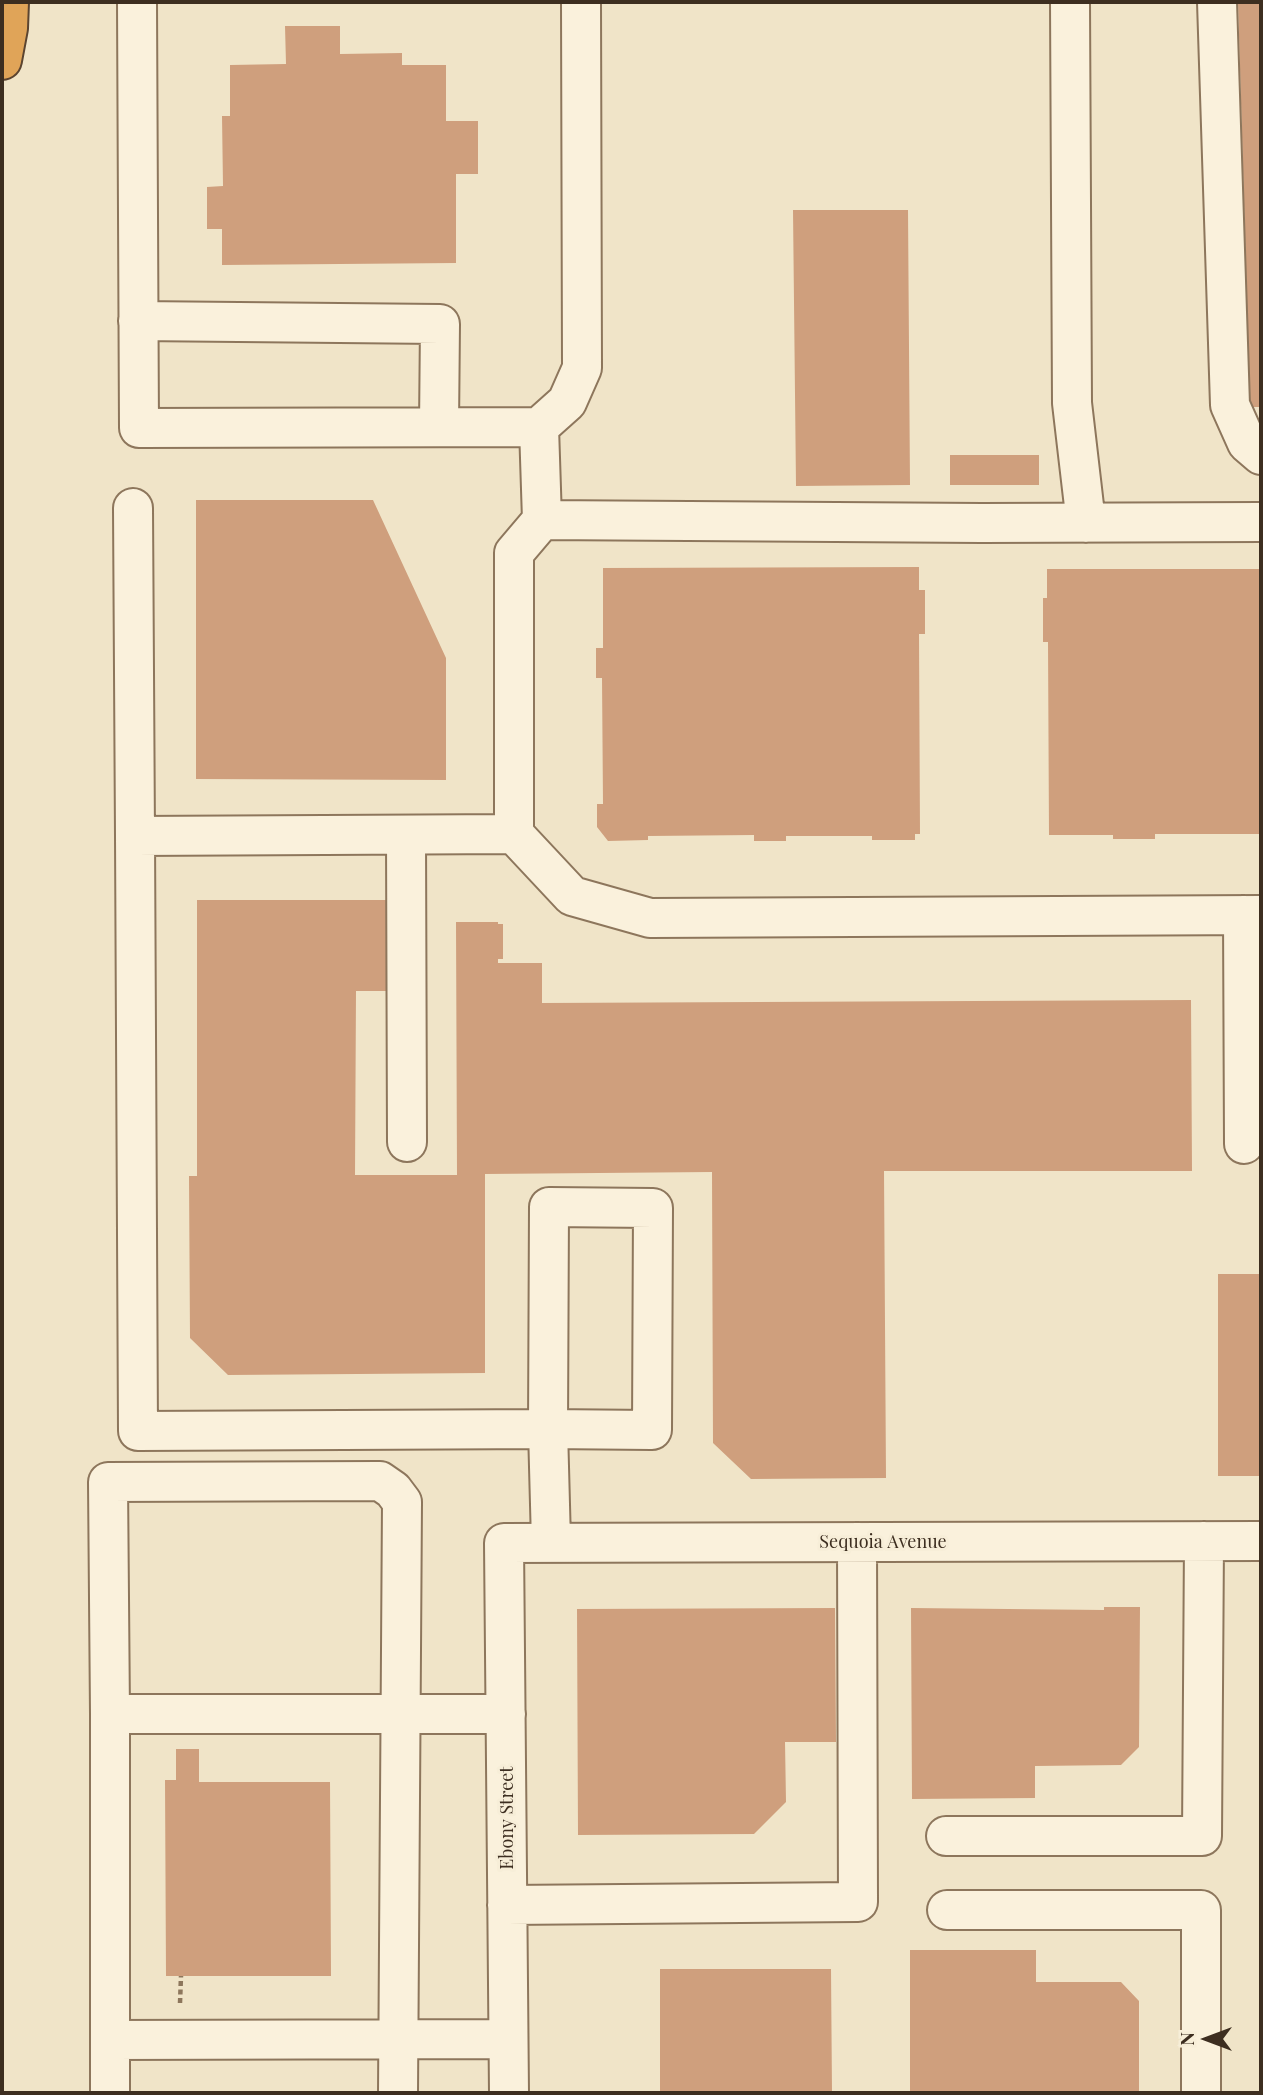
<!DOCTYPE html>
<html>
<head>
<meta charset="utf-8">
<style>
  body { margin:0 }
  #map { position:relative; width:1263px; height:2095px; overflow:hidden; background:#f0e4c8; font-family:"Playfair Display",serif }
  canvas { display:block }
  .frame { position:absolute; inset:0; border:4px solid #3d2e20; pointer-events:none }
  .north { position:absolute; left:1172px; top:2004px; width:70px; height:70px; -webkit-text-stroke:5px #f7eed8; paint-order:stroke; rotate:270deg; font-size:19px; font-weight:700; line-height:28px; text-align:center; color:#3d2e20 }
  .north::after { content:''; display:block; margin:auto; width:24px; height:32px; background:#3d2e20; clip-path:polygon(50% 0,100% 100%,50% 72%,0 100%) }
</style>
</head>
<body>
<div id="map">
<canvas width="1263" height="2095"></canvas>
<div class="frame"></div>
<div class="north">N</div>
</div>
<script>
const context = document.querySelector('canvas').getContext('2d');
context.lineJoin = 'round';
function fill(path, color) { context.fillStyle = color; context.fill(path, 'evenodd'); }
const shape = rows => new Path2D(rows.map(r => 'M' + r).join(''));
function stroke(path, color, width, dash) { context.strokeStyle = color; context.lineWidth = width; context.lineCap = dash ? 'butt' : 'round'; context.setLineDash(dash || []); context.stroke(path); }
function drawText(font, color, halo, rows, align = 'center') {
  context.font = font + ' "Playfair Display",serif'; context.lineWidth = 6; context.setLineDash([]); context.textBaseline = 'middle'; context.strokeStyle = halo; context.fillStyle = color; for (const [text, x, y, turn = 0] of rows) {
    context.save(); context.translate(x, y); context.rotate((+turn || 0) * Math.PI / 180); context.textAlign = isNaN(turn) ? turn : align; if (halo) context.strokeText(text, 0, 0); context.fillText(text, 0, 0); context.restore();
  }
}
const building = shape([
  [1238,2,1261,2,1261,407,1250,407],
  [285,26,340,26,340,54,402,53,402,65,446,65,446,121,478,121,478,174,456,174,456,263,222,265,222,229,207,229,207,187,223,186,222,116,230,116,230,65,286,64],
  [793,210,908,210,910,485,796,486],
  [950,455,1039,455,1039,485,950,485],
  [196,500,373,500,446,658,446,780,196,779],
  [919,567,919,590,925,590,925,634,919,634,920,834,915,834,915,840,872,840,872,836,786,836,786,841,754,841,754,835,648,836,648,840,608,841,597,827,597,804,603,804,602,678,596,678,596,648,603,648,603,568],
  [1047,569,1261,569,1261,834,1155,834,1155,839,1113,839,1113,835,1049,835,1048,642,1043,642,1043,598,1047,598],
  [197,900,388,900,388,991,356,991,355,1175,457,1175,456,922,498,922,498,924,503,924,503,959,498,959,498,963,542,963,542,1003,1191,1000,1192,1171,884,1171,886,1478,751,1479,713,1443,712,1172,485,1174,485,1373,228,1375,190,1338,189,1176,197,1176],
  [1218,1274,1261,1274,1261,1476,1218,1476],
  [1104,1607,1140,1607,1139,1747,1121,1765,1035,1766,1035,1798,912,1799,911,1608,1104,1610],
  [835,1608,836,1742,785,1742,786,1802,754,1834,578,1835,577,1609],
  [176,1749,199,1749,199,1782,330,1782,331,1976,166,1976,165,1780,176,1780],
  [910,1950,1036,1950,1036,1982,1121,1982,1139,2001,1139,2093,910,2093],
  [660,1969,831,1969,832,2093,660,2093]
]);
const path = shape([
  [180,2003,181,1976]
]);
const minor = shape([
  [137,2,139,428,539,427,542,520],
  [1070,2,1072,403,1086,523],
  [1217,2,1230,405,1247,443,1261,455],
  [138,321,440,324,439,426],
  [539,427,567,402,582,368,581,2],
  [133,508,135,836],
  [514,834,514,553,542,520,982,523,1261,522],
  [406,835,407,1142],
  [1243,915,1244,1144],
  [549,1207,653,1208,652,1430,548,1429,549,1207],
  [551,1542,548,1429,138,1431,135,836,514,834,572,896,650,918,1261,915],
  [110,1714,108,1482,380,1481,393,1490,402,1502,398,2093],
  [506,1714,110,1714,110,2040,508,2039],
  [946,1836,1202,1836,1204,1541],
  [507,1905,858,1902,857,1542],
  [947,1910,1201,1910,1201,2093],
  [110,2040,110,2093],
  [509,2093,504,1543,1261,1541]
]);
const highway = shape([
  [2,60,8,28,9,2]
]);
const streetNames = [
  ["Sequoia Avenue",883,1542],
  ["Ebony Street",507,1818,-90]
];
fill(building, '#cf9f7d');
stroke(minor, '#8d765c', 42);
stroke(highway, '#5b4430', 42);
stroke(path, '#8d765c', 4.5, [5, 3.5]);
stroke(minor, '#faf1dc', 38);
stroke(highway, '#e0a458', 38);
drawText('18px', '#3d2e20', '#f7eed8', streetNames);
</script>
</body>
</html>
